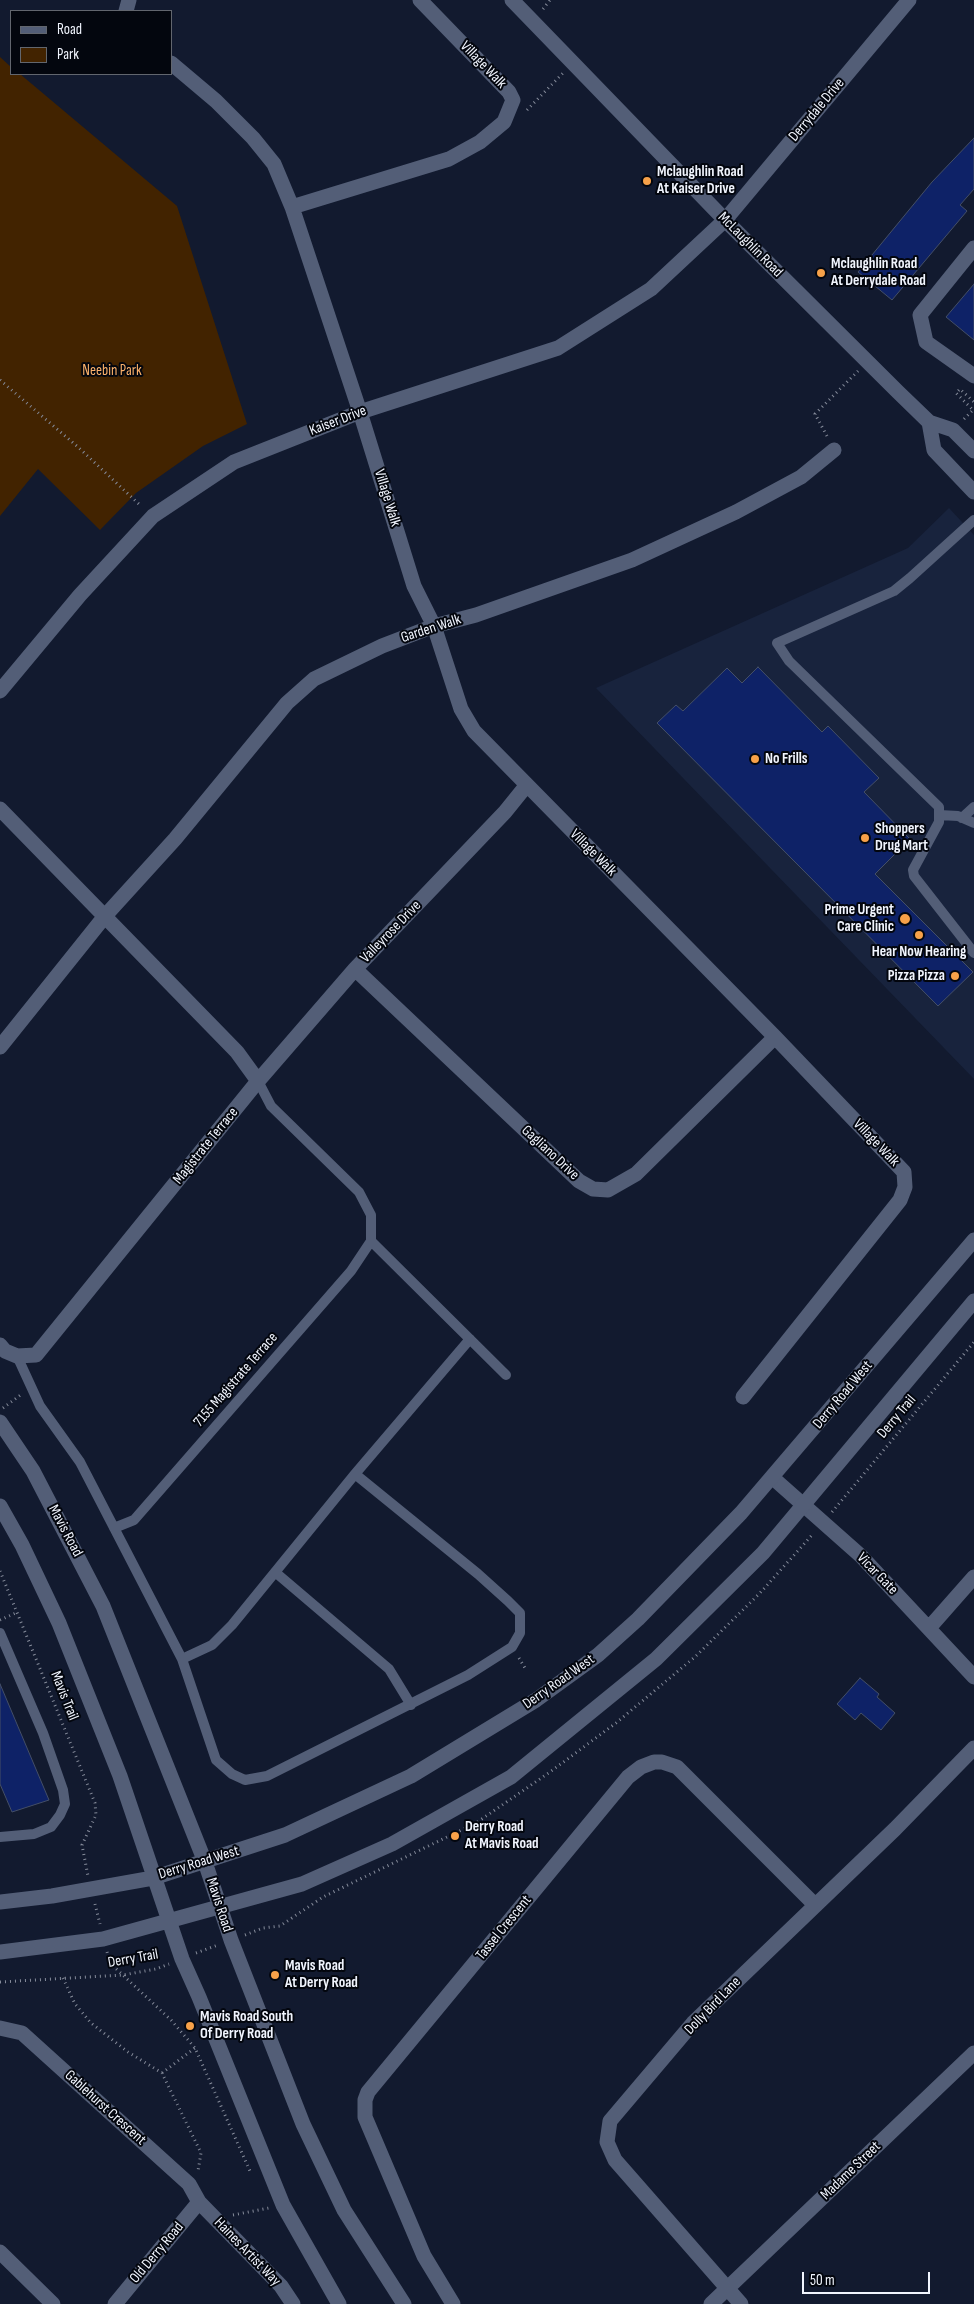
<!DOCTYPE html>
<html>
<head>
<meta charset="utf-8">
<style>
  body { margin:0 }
  #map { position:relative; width:974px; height:2304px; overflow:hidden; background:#121a2f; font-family:"Sofia Sans Condensed",sans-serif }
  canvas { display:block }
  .legend { position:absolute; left:10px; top:10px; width:162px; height:65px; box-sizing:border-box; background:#03060e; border:1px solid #62666e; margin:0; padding:6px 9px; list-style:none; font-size:15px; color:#f1f5fe }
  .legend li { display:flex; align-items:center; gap:10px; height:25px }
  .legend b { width:25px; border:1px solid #62666e }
  .scale { position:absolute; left:802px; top:2272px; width:128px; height:22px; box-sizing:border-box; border:2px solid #f1f5fe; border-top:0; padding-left:6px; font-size:15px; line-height:18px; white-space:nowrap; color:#f1f5fe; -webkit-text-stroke:4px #03060e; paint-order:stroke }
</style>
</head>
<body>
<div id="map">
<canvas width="974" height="2304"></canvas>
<ul class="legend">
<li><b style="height:6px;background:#535e77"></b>Road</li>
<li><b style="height:14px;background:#422300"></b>Park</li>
</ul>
<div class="scale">50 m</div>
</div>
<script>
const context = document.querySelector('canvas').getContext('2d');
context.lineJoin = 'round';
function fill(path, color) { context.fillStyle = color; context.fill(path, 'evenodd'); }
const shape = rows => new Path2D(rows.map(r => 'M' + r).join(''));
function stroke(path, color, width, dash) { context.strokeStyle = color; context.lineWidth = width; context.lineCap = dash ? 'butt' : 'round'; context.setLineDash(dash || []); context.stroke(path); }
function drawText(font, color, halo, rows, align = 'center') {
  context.font = font + ' "Sofia Sans Condensed",sans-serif'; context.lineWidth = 4; context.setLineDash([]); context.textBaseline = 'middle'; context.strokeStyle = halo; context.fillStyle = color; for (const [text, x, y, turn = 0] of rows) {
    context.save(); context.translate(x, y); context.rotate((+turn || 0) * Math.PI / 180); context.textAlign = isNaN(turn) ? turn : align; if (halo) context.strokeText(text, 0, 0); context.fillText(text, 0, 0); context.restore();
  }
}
const built = shape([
  [949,508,974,535,974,1079,596,688,908,548]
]);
const green = shape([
  [0,57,11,67,11,74,20,74,177,206,247,424,203,446,136,493,100,530,38,469,0,516]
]);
const building = shape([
  [974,138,974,189,960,205,967,211,892,300,858,272,932,182,974,138],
  [974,284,974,340,946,317,974,284],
  [758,667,822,732,828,726,879,778,864,792,910,839,875,874,973,972,938,1006,657,723,676,705,683,711,727,668,742,683,758,667],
  [860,1678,879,1694,877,1697,895,1713,881,1730,861,1713,855,1720,837,1704,860,1678],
  [0,1684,49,1800,12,1812,0,1784,0,1684]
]);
const path = shape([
  [543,9,550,0],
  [527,110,563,73],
  [0,380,78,447,141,506],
  [964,419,973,410,956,393,960,389,974,402],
  [827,436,815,414,858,371],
  [3,1408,22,1394],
  [832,1512,974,1342],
  [0,1571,95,1803,96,1815,82,1845,88,1876],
  [0,1620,18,1612],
  [519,1658,525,1668],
  [95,1904,100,1924],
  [245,1935,263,1928,280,1926,323,1897,476,1823,550,1772,616,1723,696,1656,760,1593,813,1534],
  [107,1952,110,1963,171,2020,195,2048,250,2171],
  [196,1953,218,1945],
  [63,1978,75,2004,91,2023,128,2052,162,2073,201,2153,198,2171],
  [0,1982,123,1975,156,1969,169,1964],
  [162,2073,195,2048],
  [233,2215,269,2208]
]);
const lane = shape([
  [974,520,910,578,894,591,777,643,789,661,939,807,939,822,913,870,914,876,974,953],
  [939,815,958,816,974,823],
  [962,818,974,807],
  [371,1241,506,1375],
  [17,1356,40,1406,80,1462,182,1659,216,1760,232,1774,245,1780,267,1776,468,1675,512,1647,520,1633,520,1613,508,1601,478,1574,355,1474],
  [114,1528,134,1520,351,1271,371,1241,371,1215,359,1192,271,1106,258,1081],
  [275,1572,389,1669,411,1705],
  [0,1633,43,1733,63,1790,65,1804,60,1815,51,1827,34,1834,0,1837],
  [182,1659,212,1645,232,1625,355,1474,470,1339]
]);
const street = shape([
  [126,11,129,0],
  [171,63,216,101,253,138,274,164,292,207,360,412,414,586,434,626,461,709,474,731,775,1037,904,1172,905,1187,900,1200,743,1397],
  [292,207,449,159,480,142,504,122,513,100,509,92,420,0],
  [974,248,920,315,926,342,974,376],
  [0,691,80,595,153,516,234,462,360,412,558,348,651,289,725,220,909,0],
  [0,809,237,1052,258,1081],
  [355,969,579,1181,593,1189,608,1190,636,1174,775,1037],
  [0,1047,105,916,175,839,287,703,314,679,382,646,434,626,476,615,632,560,736,512,801,477,834,450],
  [0,1345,5,1351,17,1356,36,1355,258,1081,355,969,505,812,526,786],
  [773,1478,861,1556,974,1677],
  [929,1628,974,1577],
  [0,2028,22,2033,189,2184,199,2202,281,2286,293,2304],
  [0,2252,53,2304],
  [115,2304,199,2202],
  [453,2304,424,2256,365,2117,365,2100,368,2092,628,1777,641,1767,654,1762,662,1762,677,1767,815,1905],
  [711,2304,974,2053],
  [741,2304,615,2160,607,2142,610,2121,693,2023,895,1829,974,1748]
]);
const secondary = shape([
  [512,0,725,220,898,392,929,422,953,430,974,451],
  [929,422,934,450,974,492],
  [0,1422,33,1471,103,1606,205,1862,231,1940,303,2124,344,2210,404,2304],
  [0,1506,22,1545,59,1623,120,1776,182,1959,199,1997,283,2205,339,2304],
  [0,1902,52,1896,153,1878,285,1835,411,1776,536,1700,598,1655,638,1619,741,1513,974,1240],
  [0,1952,103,1939,302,1884,392,1844,511,1777,656,1659,763,1553,974,1301]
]);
const markers = [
  [647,181,5,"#f7a149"],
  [821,273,5,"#f7a149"],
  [755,759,5,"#f7a149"],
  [865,838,5,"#f7a149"],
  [905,919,6,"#f7a149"],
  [919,935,5,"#f7a149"],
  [955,976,5,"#f7a149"],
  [455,1836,5,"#f7a149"],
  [275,1975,5,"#f7a149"],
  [190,2026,5,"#f7a149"]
];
const streetNames = [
  ["Village Walk",483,65,46],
  ["Derrydale Drive",817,110,-50],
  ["McLaughlin Road",750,245,45],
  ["Kaiser Drive",338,421,-21],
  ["Village Walk",387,498,73],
  ["Garden Walk",431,629,-18],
  ["Village Walk",593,853,45],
  ["Valleyrose Drive",391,932,-46],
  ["Village Walk",876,1143,46],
  ["Magistrate Terrace",206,1146,-51],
  ["Gagliano Drive",550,1153,43],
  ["7155 Magistrate Terrace",236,1380,-49],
  ["Derry Road West",843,1395,-50],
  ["Derry Trail",897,1417,-50],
  ["Mavis Road",65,1531,62],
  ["Vicar Gate",877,1574,46],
  ["Derry Road West",559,1682,-35],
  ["Mavis Trail",64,1696,68],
  ["Derry Road West",199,1863,-17],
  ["Mavis Road",219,1905,72],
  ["Tassel Crescent",504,1928,-51],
  ["Derry Trail",133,1959,-10],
  ["Dolly Bird Lane",713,2006,-46],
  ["Gablehurst Crescent",105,2108,42],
  ["Madame Street",851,2171,-44],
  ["Haines Artist Way",247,2252,46],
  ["Old Derry Road",157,2253,-50]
];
const poiNames = [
  ["Mclaughlin Road",657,172],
  ["At Kaiser Drive",657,189],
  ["Mclaughlin Road",831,264],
  ["At Derrydale Road",831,281],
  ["No Frills",765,759],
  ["Shoppers",875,829],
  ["Drug Mart",875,846],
  ["Prime Urgent",894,910,"right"],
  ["Care Clinic",894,927,"right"],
  ["Hear Now Hearing",919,952,"center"],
  ["Pizza Pizza",945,976,"right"],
  ["Derry Road",465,1827],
  ["At Mavis Road",465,1844],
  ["Mavis Road",285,1966],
  ["At Derry Road",285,1983],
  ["Mavis Road South",200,2017],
  ["Of Derry Road",200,2034]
];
const parkNames = [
  ["Neebin Park",112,371]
];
fill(built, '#18233d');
fill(green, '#422300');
fill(building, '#0e2267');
stroke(building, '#444f67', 1);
stroke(path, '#868c9b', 3, [1, 4]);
stroke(lane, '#535e77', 10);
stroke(street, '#535e77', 15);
stroke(secondary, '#535e77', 15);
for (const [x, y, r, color] of markers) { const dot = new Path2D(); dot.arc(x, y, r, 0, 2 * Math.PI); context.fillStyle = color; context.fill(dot); stroke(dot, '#03060e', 2); }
drawText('15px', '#f1f5fe', '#03060e', streetNames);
drawText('bold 15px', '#f1f5fe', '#03060e', poiNames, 'left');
drawText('15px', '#fbb16b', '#03060e', parkNames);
</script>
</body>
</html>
